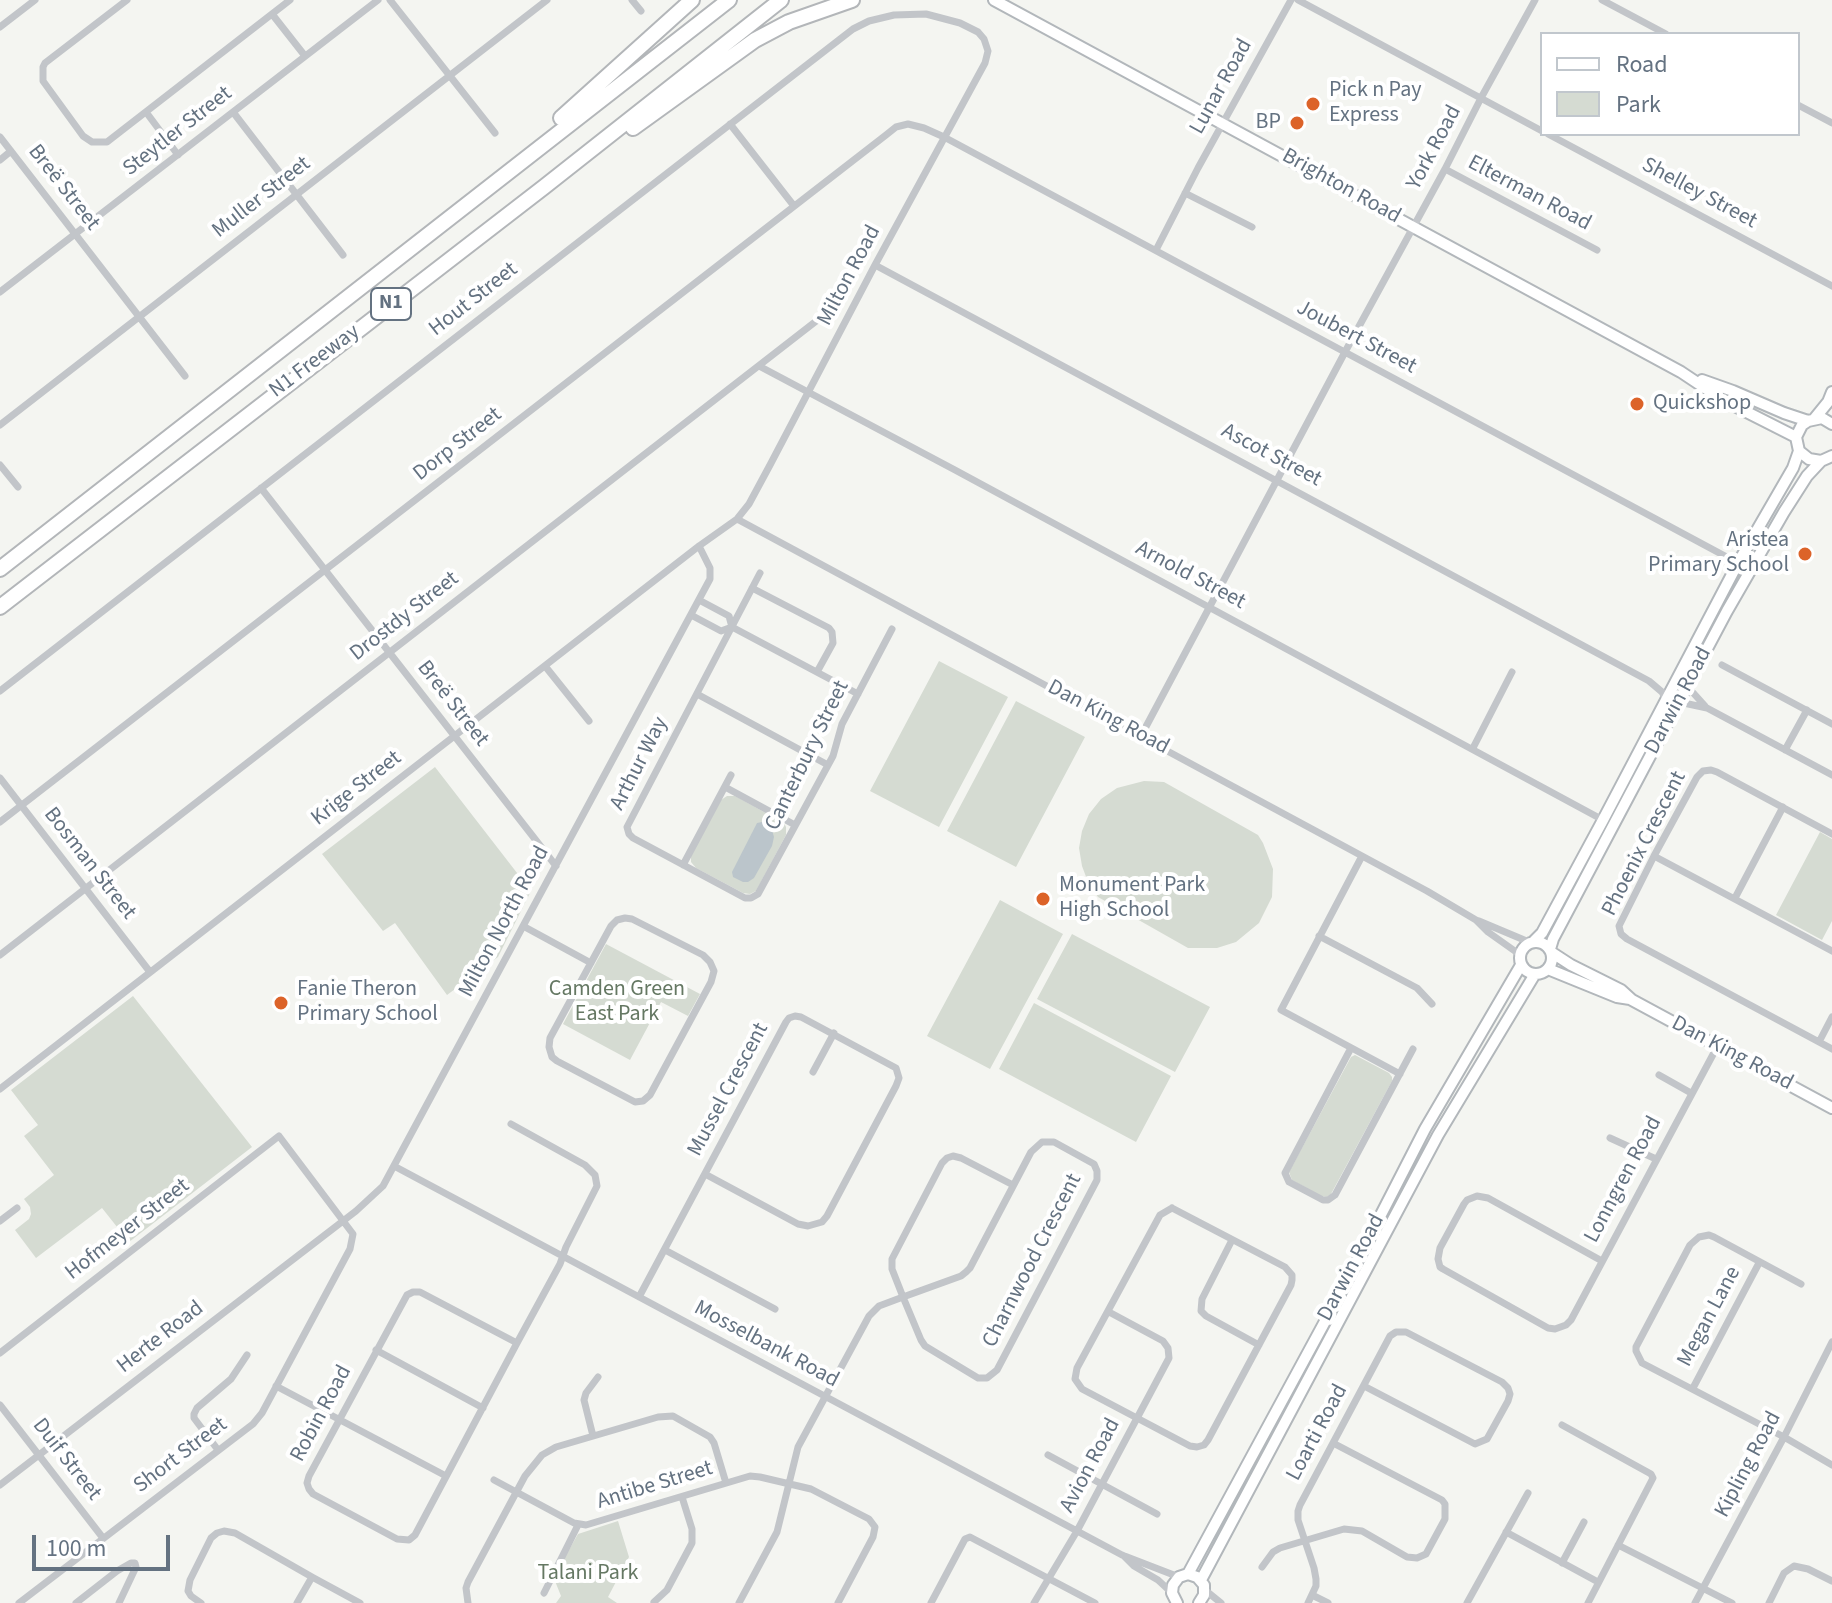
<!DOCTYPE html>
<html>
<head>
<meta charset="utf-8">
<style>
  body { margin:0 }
  #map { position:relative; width:1832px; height:1603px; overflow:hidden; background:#f4f5f1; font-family:"Source Sans 3",sans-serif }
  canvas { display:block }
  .legend { position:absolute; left:1540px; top:32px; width:260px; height:104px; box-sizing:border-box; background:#fff; border:2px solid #c1c7cd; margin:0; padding:10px 14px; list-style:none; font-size:24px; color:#647281 }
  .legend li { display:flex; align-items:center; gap:16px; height:40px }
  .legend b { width:40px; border:2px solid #c1c7cd }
  .scale { position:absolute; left:32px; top:1535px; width:138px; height:36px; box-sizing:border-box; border:4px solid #647281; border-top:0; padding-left:10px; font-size:24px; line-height:28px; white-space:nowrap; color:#647281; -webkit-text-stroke:6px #fff; paint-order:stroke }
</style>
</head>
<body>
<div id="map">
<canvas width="1832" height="1603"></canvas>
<ul class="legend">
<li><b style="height:10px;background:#fff"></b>Road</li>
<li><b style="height:22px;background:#d5dbd2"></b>Park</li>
</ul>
<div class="scale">100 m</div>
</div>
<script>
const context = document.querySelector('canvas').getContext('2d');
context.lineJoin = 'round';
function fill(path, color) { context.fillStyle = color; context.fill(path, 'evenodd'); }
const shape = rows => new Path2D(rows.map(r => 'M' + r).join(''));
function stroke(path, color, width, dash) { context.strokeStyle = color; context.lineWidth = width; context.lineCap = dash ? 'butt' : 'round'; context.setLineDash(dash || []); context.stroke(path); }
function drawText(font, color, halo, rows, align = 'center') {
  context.font = font + ' "Source Sans 3",sans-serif'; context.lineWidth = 8; context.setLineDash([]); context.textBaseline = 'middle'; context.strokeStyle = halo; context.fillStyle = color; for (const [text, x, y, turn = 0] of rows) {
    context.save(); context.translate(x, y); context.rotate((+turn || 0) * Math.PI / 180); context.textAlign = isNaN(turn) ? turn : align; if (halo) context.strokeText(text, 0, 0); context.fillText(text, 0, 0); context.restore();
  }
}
const green = shape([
  [939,661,1008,697,939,827,870,791],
  [1016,701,1085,737,1016,867,947,831],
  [435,767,531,891,498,957,447,995,395,923,383,931,322,854],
  [1144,781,1164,782,1258,835,1263,843,1273,869,1272,897,1259,923,1236,942,1217,948,1188,948,1098,897,1088,882,1082,866,1079,848,1082,831,1089,814,1101,799,1117,788],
  [727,796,735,796,784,823,786,827,786,835,756,891,750,894,743,893,696,868,691,862,691,856,721,800],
  [1820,832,1832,839,1832,921,1822,940,1776,915],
  [1000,900,1063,934,990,1069,927,1036],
  [1072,934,1210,1007,1175,1072,1037,999],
  [606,944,700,994,688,1016,661,1002,630,1060,563,1024],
  [133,996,252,1147,129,1242,102,1208,36,1258,15,1230,29,1219,31,1214,30,1207,24,1199,54,1175,24,1136,38,1125,11,1090],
  [1034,1003,1171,1076,1136,1142,999,1069],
  [1355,1055,1389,1073,1392,1077,1392,1081,1331,1194,1327,1197,1321,1196,1292,1180,1289,1172,1351,1057],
  [618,1521,629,1557,608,1597,617,1603,556,1603,561,1596,555,1581,556,1573,578,1534]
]);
const water = shape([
  [762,822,769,825,772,830,774,837,772,846,754,878,748,882,743,882,733,877,732,872,757,823]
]);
const street = shape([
  [127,0,45,63,43,67,43,81,83,136,92,142,107,142,290,0],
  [390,0,495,133],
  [632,0,641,11],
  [1298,0,1542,131],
  [1602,0,1666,34],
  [272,14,305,56],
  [0,27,35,0],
  [1798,105,1832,123],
  [146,112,178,155],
  [233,112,343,255],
  [730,124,794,206],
  [1548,134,1832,286],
  [0,137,185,376],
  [0,160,11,151],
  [1445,169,1597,250],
  [1185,193,1252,227],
  [1156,250,1198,168,1291,0],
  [875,265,1649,681,1662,692,1667,701],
  [0,292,378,0],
  [759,366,955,470,1603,820],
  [0,425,547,0],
  [0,465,18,487],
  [261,488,556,866],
  [737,519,1427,891,1476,920,1488,932,1519,954],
  [760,573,627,827,629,834,633,838,745,898,751,898,758,894,833,756,842,724,892,629],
  [752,588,829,628,832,632,833,643,817,672],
  [699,600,729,616,732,627,858,694],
  [691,615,721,631,732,627],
  [1722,665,1832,724],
  [545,666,589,721],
  [1687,686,1705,706],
  [0,691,853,29,869,21,894,15,926,14,960,23,978,32,984,39,988,51,985,63,875,265,770,465,749,504,737,519,699,546,0,1089],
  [697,694,828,765],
  [1679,702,1707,708,1832,775],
  [1141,736,1345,352,1445,169,1481,98,1535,0],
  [1473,748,1512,672],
  [1785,750,1807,710],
  [0,778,150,972],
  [725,787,795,825],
  [0,822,886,135,896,127,908,124,924,128,944,137,1751,570],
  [1832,834,1717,772,1711,770,1703,771,1697,777,1654,856,1619,926,1621,934,1627,939,1832,1049],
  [1362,856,1281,1010,1400,1074],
  [1654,856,1832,951],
  [683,865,731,775],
  [1735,898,1783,807],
  [625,918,632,919,703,955,710,962,714,971,711,982,650,1095,643,1101,635,1102,557,1061,552,1057,549,1047,550,1038,611,926,617,920,625,918],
  [1479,921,1529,942],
  [523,926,591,963],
  [1319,936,1417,988,1432,1004],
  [0,955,833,308],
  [1819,1042,1832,1017],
  [1351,1048,1285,1173,1289,1182,1323,1200,1328,1200,1335,1195,1413,1049],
  [813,1072,834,1033],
  [1659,1075,1691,1093],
  [511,1124,585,1165,595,1175,597,1186,566,1247,560,1264,517,1343,415,1535,409,1540,397,1539,313,1494,309,1489,307,1483,309,1476,407,1295,413,1292,420,1292,517,1343],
  [1610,1138,1656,1159],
  [394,1166,1122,1555,1179,1577],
  [1172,1208,1285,1267,1292,1275,1292,1280,1291,1285,1208,1440,1204,1445,1197,1447,1190,1446,1082,1389,1075,1379,1077,1368,1160,1215,1172,1208],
  [0,1221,17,1208],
  [1232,1240,1202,1299,1201,1311,1206,1316,1259,1345],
  [665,1250,775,1309],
  [1602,1261,1488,1198,1477,1196,1467,1200,1464,1204,1440,1248,1438,1259,1440,1267,1443,1269,1548,1328,1555,1329,1566,1325,1571,1320,1717,1047],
  [1801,1284,1714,1237,1709,1235,1699,1237,1690,1245,1636,1347,1636,1351,1642,1363,1784,1437,1832,1465],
  [639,1297,786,1022,789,1018,795,1016,801,1017,896,1068,899,1078,896,1086,827,1216,822,1222,808,1226,798,1224,705,1174],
  [376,1350,483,1408],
  [0,1353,279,1136,353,1234,350,1249,262,1413,253,1424,19,1603],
  [276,1386,446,1476],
  [1693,1388,1759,1263],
  [0,1405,103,1538],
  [1562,1425,1651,1474,1653,1478,1588,1603],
  [593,1436,584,1400,586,1393,598,1377],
  [218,1450,194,1418,194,1414,197,1408,231,1379,247,1355],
  [1048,1455,1157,1514],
  [494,1480,574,1523,586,1525,750,1476,760,1477,811,1489,869,1519,875,1527,873,1537,838,1603],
  [0,1485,356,1211,383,1186,710,579,710,568,699,546],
  [1506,1532,1598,1582],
  [1618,1545,1732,1603],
  [1124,1556,1134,1566,1158,1580,1172,1593],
  [1562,1563,1584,1522],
  [1262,1567,1273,1552,1280,1548,1344,1529,1362,1531,1407,1557,1417,1558,1426,1554,1445,1519,1445,1504,1442,1500,1333,1443],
  [312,1577,360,1603],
  [1205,1590,1221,1603],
  [544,1593,578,1525],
  [1312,1595,1328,1603],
  [654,1602,667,1590,692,1543,692,1529,682,1497],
  [76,1603,117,1571,131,1563,135,1563,136,1567,119,1603],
  [201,1603,191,1596,188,1591,190,1580,211,1538,217,1533,224,1531,235,1533,312,1577,297,1603],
  [468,1603,466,1588,468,1582,525,1476,542,1455,556,1447,658,1417,673,1416,710,1437,714,1443,726,1483],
  [739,1603,777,1532,798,1447,869,1316,879,1306,903,1297,961,1276,966,1272,970,1268,1031,1152,1042,1142,1054,1142,1094,1164,1097,1171,1097,1180,997,1370,987,1378,978,1378,925,1346,921,1340,903,1297,892,1269,892,1259,942,1163,947,1158,953,1156,961,1158,1013,1185],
  [931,1603,965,1539,970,1537,1095,1603],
  [1034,1603,1077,1531,1169,1358,1168,1348,1163,1341,1109,1312],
  [1308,1603,1316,1586,1316,1579,1314,1568,1298,1520,1298,1511,1300,1505,1390,1336,1396,1332,1406,1332,1502,1382,1508,1388,1510,1394,1508,1401,1487,1439,1475,1444,1364,1386],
  [1467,1603,1528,1493],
  [1695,1603,1784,1437,1832,1342],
  [1769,1603,1784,1573,1794,1566,1808,1569,1832,1581]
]);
const secondary = shape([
  [994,0,1681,372,1723,400,1796,437],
  [1702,380,1733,391,1784,413,1808,421],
  [1815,418,1828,402,1832,392],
  [1832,424,1822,418,1808,421,1802,425,1796,437,1799,451,1809,459,1821,461,1832,456],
  [1534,941,1542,933,1603,820,1738,563,1793,468,1799,451],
  '1520 958a16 16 0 1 1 32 0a16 16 0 1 1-32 0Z',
  [1550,949,1553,939,1727,611,1784,512,1807,476,1821,461],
  [1551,952,1571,965,1621,990,1632,1000,1832,1108],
  [1548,969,1617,997,1630,999],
  [1188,1574,1348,1279,1425,1129,1521,965],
  [1201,1580,1438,1135,1535,974],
  [1177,1603,1172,1593,1173,1585,1179,1577,1188,1574,1197,1577,1204,1585,1204,1595,1199,1603]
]);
const highway = shape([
  [561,118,692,0],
  [633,128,755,40,789,22,852,0],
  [0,569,729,0],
  [0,607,544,187,781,0]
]);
const markers = [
  [1313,104,8,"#dc6329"],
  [1297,123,8,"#dc6329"],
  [1637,404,8,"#dc6329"],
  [1805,554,8,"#dc6329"],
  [1043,899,8,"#dc6329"],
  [281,1003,8,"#dc6329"]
];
const shields = [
  [391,304,40]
];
const shieldNames = [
  ["N1",391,304]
];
const streetNames = [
  ["Lunar Road",1222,87,-61],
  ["Steytler Street",178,132,-38],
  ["York Road",1435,148,-62],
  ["Brighton Road",1341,187,29],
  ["Breë Street",63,188,52],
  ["Elterman Road",1529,194,28],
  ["Shelley Street",1699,194,28],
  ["Muller Street",262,198,-38],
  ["Milton Road",850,276,-62],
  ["Hout Street",474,300,-38],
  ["Joubert Street",1356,338,28],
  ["N1 Freeway",315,362,-37],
  ["Dorp Street",458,445,-38],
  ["Ascot Street",1271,456,28],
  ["Arnold Street",1190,576,28],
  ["Drostdy Street",405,617,-38],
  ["Darwin Road",1679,701,-62],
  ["Breë Street",452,704,52],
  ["Dan King Road",1108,718,28],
  ["Canterbury Street",808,756,-64],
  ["Arthur Way",640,764,-63],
  ["Krige Street",357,789,-38],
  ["Phoenix Crescent",1645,844,-63],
  ["Bosman Street",89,864,52],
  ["Milton North Road",505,922,-62],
  ["Dan King Road",1732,1054,28],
  ["Mussel Crescent",729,1090,-62],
  ["Lonngren Road",1624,1180,-62],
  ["Hofmeyer Street",128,1230,-38],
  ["Charnwood Crescent",1033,1261,-63],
  ["Darwin Road",1352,1268,-62],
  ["Megan Lane",1710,1317,-62],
  ["Herte Road",161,1338,-38],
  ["Mosselbank Road",766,1345,28],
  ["Robin Road",322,1414,-62],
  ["Loarti Road",1318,1433,-62],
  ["Short Street",181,1456,-37],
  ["Duif Street",66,1460,52],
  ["Kipling Road",1749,1465,-62],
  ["Avion Road",1091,1466,-62],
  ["Antibe Street",655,1486,-17]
];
const poiNames = [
  ["Pick n Pay",1329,91],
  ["Express",1329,116],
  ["BP",1281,123,"right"],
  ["Quickshop",1653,404],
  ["Aristea",1789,541,"right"],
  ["Primary School",1789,566,"right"],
  ["Monument Park",1059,886],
  ["High School",1059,911],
  ["Fanie Theron",297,990],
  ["Primary School",297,1015]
];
const parkNames = [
  ["Camden Green",617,990],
  ["East Park",617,1015],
  ["Talani Park",588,1574]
];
fill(green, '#d5dbd2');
fill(water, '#bbc5cb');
stroke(secondary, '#b2b7bb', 14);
stroke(highway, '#b3b6b9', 18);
stroke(street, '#c2c5c9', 7);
stroke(secondary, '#fff', 10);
stroke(highway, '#fff', 14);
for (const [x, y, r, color] of markers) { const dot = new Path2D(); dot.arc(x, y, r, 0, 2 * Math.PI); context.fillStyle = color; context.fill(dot); stroke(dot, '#fff', 3); }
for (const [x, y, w] of shields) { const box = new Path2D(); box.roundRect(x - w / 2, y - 16, w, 32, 6); context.fillStyle = '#fff'; context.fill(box); stroke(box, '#647281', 2); }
drawText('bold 20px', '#647281', null, shieldNames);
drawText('22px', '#647281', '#fff', streetNames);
drawText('22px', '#647281', '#fff', poiNames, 'left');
drawText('22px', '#657863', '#fff', parkNames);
</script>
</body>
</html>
